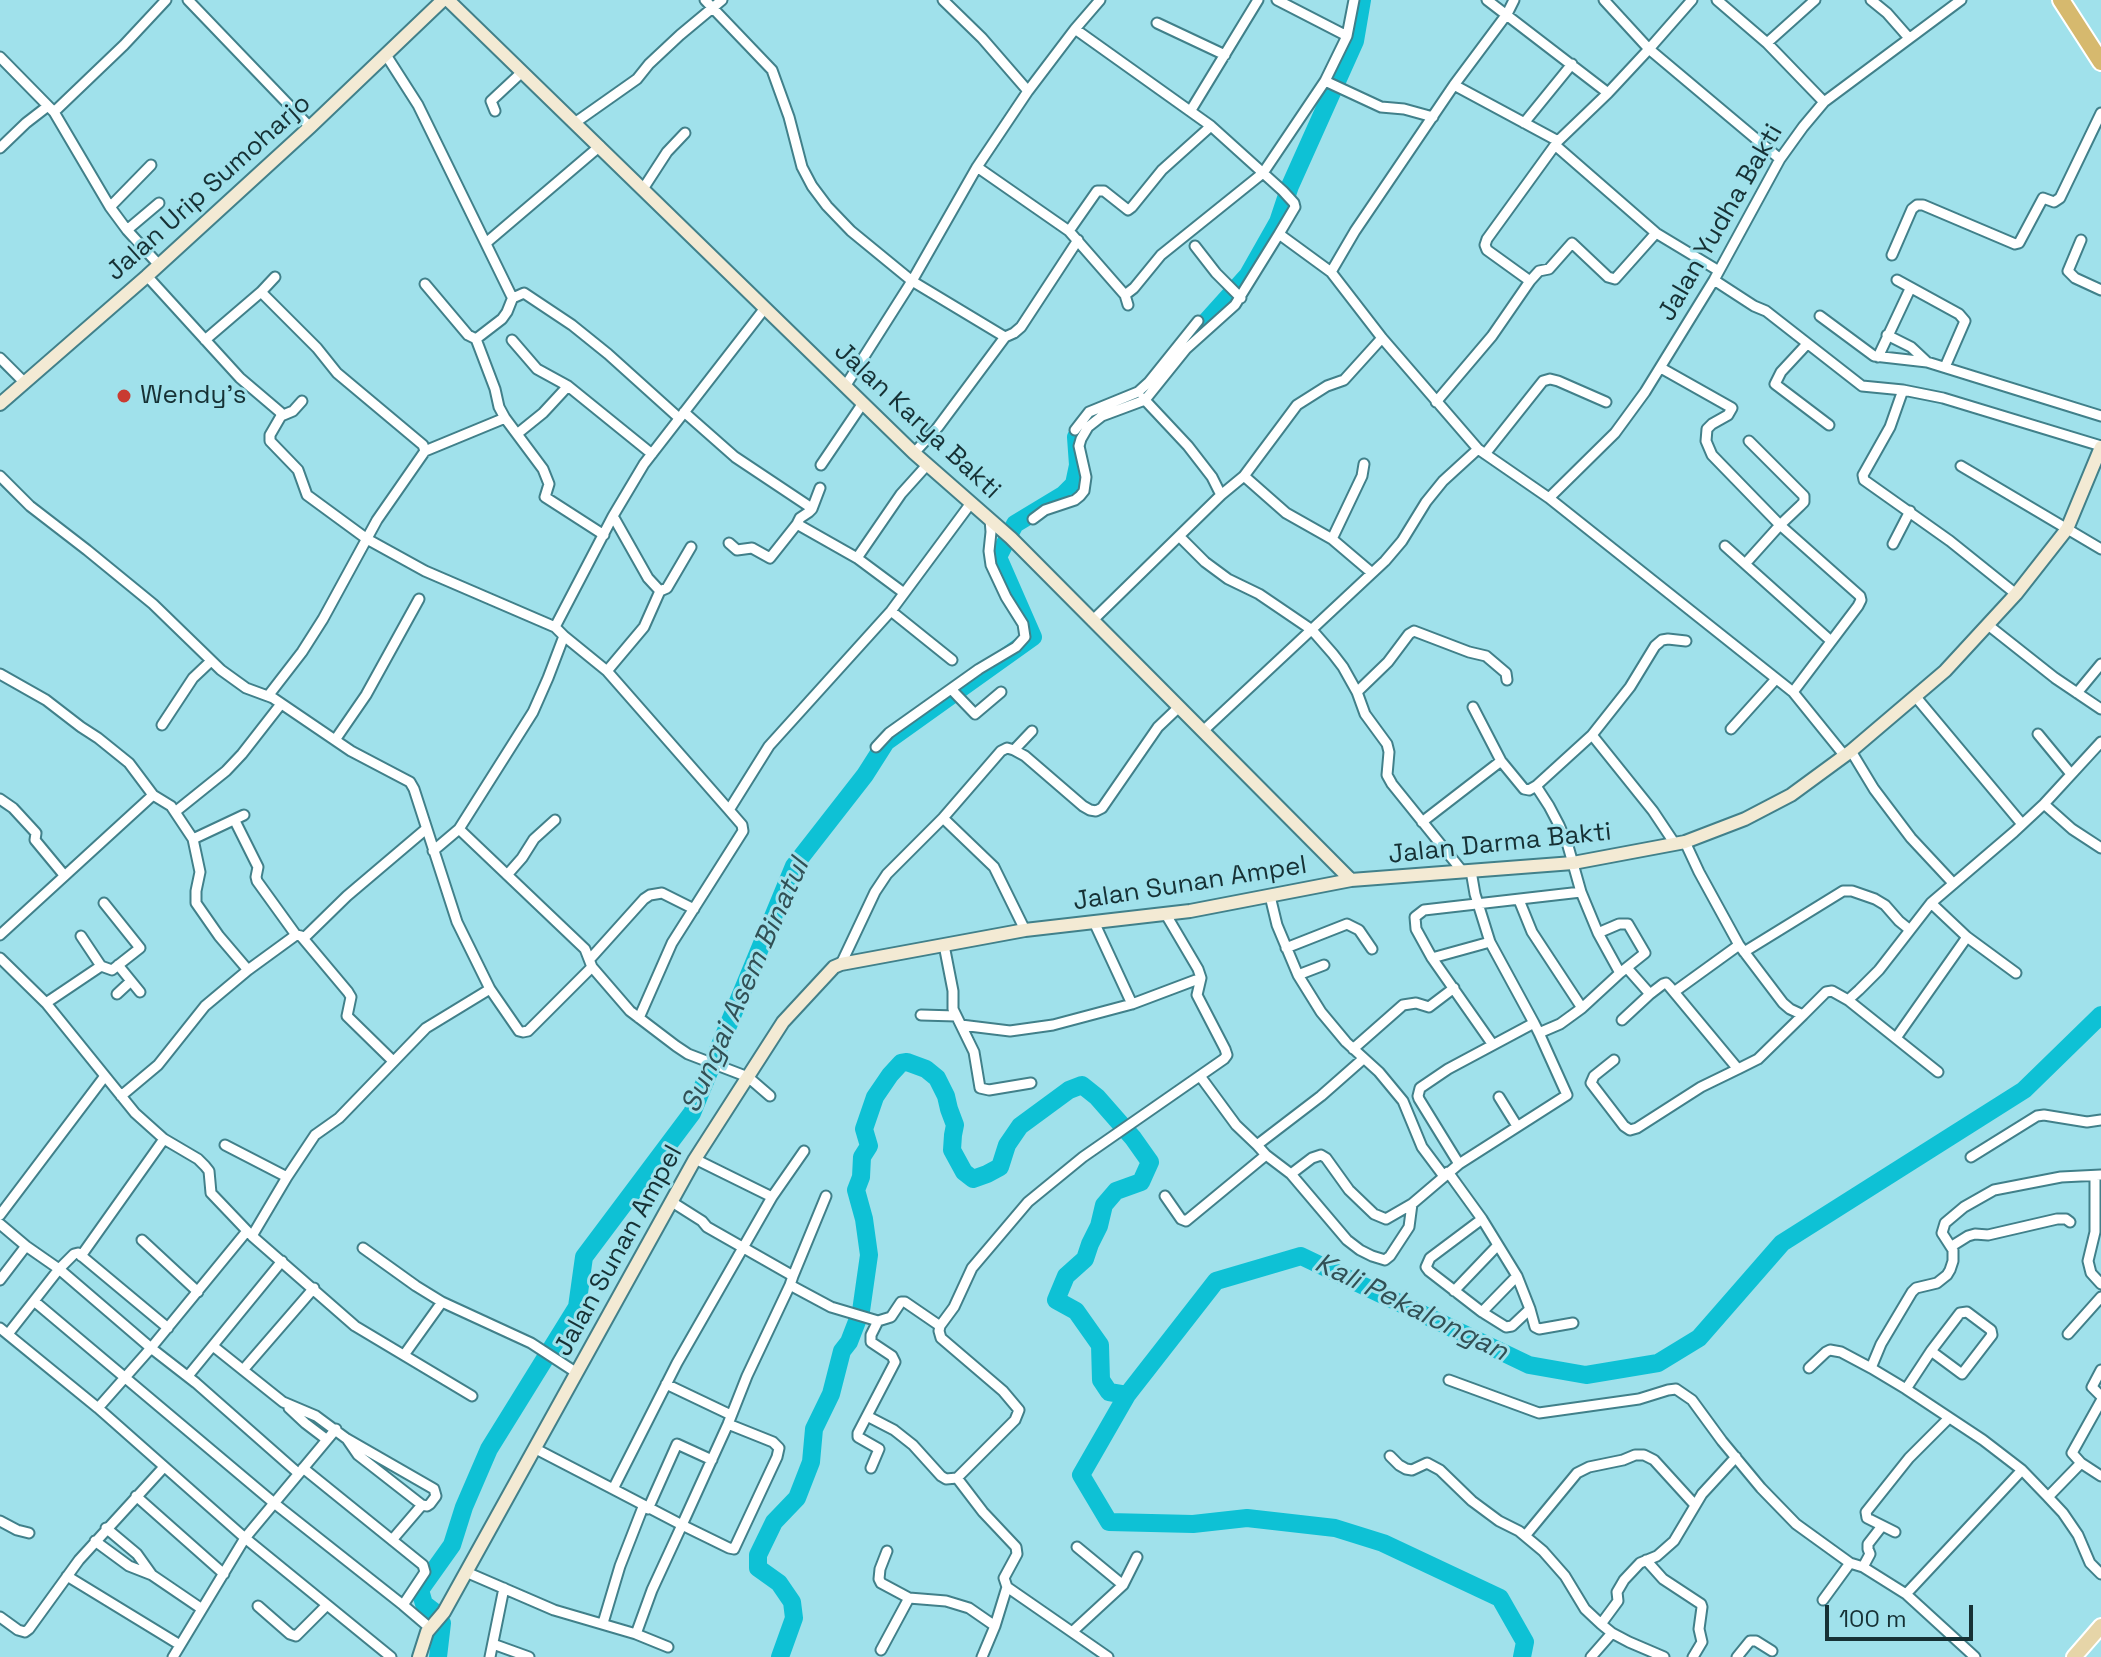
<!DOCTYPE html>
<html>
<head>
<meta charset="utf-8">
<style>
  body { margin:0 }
  #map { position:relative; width:2101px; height:1657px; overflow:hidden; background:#a0e1eb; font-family:"Space Grotesk",sans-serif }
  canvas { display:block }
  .scale { position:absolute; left:1825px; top:1605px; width:148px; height:36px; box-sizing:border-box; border:4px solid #163135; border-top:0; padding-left:10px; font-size:24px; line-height:28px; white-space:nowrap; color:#163135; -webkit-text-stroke:6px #a0e1eb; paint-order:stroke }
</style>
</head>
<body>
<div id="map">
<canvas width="2101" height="1657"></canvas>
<div class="scale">100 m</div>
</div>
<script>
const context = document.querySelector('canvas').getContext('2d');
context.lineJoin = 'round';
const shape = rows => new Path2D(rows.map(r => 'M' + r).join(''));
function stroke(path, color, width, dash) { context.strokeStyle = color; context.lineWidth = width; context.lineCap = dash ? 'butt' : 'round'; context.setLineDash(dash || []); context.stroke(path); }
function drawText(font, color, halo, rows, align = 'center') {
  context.font = font + ' "Space Grotesk",sans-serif'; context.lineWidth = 6; context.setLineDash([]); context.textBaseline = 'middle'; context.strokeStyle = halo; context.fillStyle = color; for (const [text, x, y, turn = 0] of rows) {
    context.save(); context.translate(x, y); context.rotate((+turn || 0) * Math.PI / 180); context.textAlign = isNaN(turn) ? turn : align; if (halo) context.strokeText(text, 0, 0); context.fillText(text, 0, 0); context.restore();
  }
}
const river = shape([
  [1176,355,1248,275,1278,222,1290,186,1355,41,1362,0],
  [438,1657,442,1623,437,1614,424,1604,420,1590,452,1545,464,1507,489,1449,577,1307,584,1257,692,1113,794,866,865,775,886,742,1033,637,998,557,1015,524,1063,495,1074,484,1078,465,1076,437,1083,424,1093,414],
  [780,1657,794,1618,792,1602,779,1583,758,1568,758,1555,774,1522,797,1498,811,1462,814,1429,831,1394,842,1351,849,1342,861,1311,869,1255,864,1219,856,1190,861,1177,862,1157,869,1146,864,1129,875,1097,890,1075,901,1063,907,1062,926,1069,937,1078,946,1096,949,1109,955,1125,953,1135,952,1150,964,1172,973,1179,987,1174,1000,1167,1007,1145,1020,1126,1069,1090,1082,1085,1097,1097,1133,1138,1150,1162,1141,1182,1116,1191,1104,1205,1099,1226,1090,1244,1085,1259,1066,1276,1056,1300,1076,1311,1100,1345,1101,1380,1109,1392,1127,1395],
  [1522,1657,1525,1642,1500,1598,1383,1543,1335,1528,1247,1518,1193,1524,1109,1522,1081,1475,1127,1395,1216,1281,1301,1256,1529,1365,1586,1375,1658,1363,1699,1338,1782,1243,2024,1090,2101,1015]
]);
const street = shape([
  [188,0,310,127],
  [705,0,772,70,789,117,802,167,812,186,827,206,851,231,912,281,1005,337,938,427,914,453],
  [943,0,982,38,1028,91],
  [1277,0,1347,36],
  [1487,0,1608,93],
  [1692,0,1649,49,1780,159],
  [1717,0,1767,43,1824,102],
  [1871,0,1887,13,1909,38],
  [1157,23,1225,55],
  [1075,29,1211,126,1283,191,1294,203,1295,207,1279,234,1331,272],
  [1767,43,1815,0],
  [386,55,418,105,511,295,515,297,524,293,572,325,608,354,679,418],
  [0,57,54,112,110,207,127,230,159,265],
  [1325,81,1381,107,1404,109,1433,117],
  [1454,85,1558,141],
  [1191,110,1258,0],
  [495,111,491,101,521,73],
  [54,112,124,45,166,0],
  [576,122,637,79,649,64,680,35,722,0],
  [1524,123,1572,64],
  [1555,145,1656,233,1719,271],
  [0,148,26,123,48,106],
  [977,167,1069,231,1125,295,1128,305],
  [643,189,667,152,685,133],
  [110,207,151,165],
  [127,230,159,203],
  [1069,231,1097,191,1104,191,1128,210,1132,207,1162,170,1211,126],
  [2081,240,2068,271,2075,278,2101,290],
  [486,243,600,146],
  [1195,246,1216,273,1241,298],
  [1892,255,1912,209,1917,205,1923,205,2015,244,2019,243,2043,198,2054,202,2060,198,2101,113],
  [147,276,240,378,280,412,281,416,270,435,270,441,298,470,307,495,367,539,425,571,555,627,564,636,548,678,533,712,459,829,585,949,592,967],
  [1714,280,1754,306,1766,311,1862,386,1903,390,1943,398,2101,446],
  [1897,280,1959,314,1965,321,1945,367],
  [1530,281,1539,271,1549,269,1572,243,1608,277,1615,279,1656,233],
  [425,284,468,335,476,339,495,389,499,407,505,418,543,469,549,484,545,497,604,535],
  [261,292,275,277],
  [1125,295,1134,288,1161,255,1263,173,1325,81,1347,36,1354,0],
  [1820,316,1874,356,1927,362,2101,416],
  [1887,335,1911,347,1927,362],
  [1005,337,1014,333,1021,327,1078,240],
  [476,339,502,319,507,312,513,297],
  [205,340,261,292,317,348,337,373,423,445,425,451,377,520,323,619,302,652,268,696],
  [512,340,537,369,568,386,652,454],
  [1807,344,1781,372,1775,384,1829,425],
  [1878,357,1910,289],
  [0,358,25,383],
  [1661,368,1732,408,1728,415,1712,424,1707,429,1706,441,1712,455,1780,525,1860,596,1861,600,1858,606,1793,692],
  [846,385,912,281,977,167,1028,91,1075,29,1100,0],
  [1903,390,1890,427,1863,475,1864,480,1950,541,2016,594],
  [1143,398,1188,446,1212,477,1221,495],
  [1436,402,1492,336,1530,281,1487,250,1485,245,1487,239,1558,141,1608,93,1649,49,1604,0],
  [684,412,735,457,810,507,812,509,809,512,800,518,797,524,857,558,904,593],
  [281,416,293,411,302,401],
  [1075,430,1089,412,1138,392,1149,382,1198,321],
  [517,434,543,413,568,386],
  [1478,449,1549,498,1793,692,1844,755],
  [425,451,505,418],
  [1485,454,1543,381,1550,379,1558,381,1606,402],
  [821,465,863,403],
  [1961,466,2101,549],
  [0,476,30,506,87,550,153,604,221,670,246,688,273,698,351,751,410,782,414,789,457,922,490,989,519,1031,523,1032,528,1031,592,967,630,1011,676,1046,688,1054,748,1077,770,1096],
  [1244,476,1286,513,1332,539,1372,573],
  [1549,498,1615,433,1645,392,1714,280,1780,159,1803,127,1824,102,1961,0],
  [812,509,820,488],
  [613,516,648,578,660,591,667,588,691,547],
  [1033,519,1045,510,1075,500,1080,496,1084,491,1086,477,1079,446,1081,439,1088,427,1102,416,1145,400,1186,349,1235,305,1279,234],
  [1180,537,1205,562,1228,579,1259,594,1312,630,1333,654,1343,667,1357,692,1365,714,1387,744,1389,752,1387,775,1392,784,1463,872],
  [1332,539,1362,476,1364,464],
  [729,543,737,550,752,548,770,558,797,524],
  [1893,544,1910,511],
  [1725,546,1831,641],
  [857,558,901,494,928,464],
  [1745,564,1780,525,1800,506,1804,502,1804,496,1749,441],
  [891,611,952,660],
  [1092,621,1221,495,1244,476,1297,405,1327,386,1344,380,1382,338],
  [1988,625,2055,678,2101,709],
  [555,627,613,516,644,464,765,308],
  [564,636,607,671,729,810],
  [607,671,644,627,660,591],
  [0,674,46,700,81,727,98,738,129,763,153,795,171,806,193,839,200,872,196,891,196,903,219,936,248,970,205,1006,158,1065,121,1096],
  [951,689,975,714,1001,692],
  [1357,692,1388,662,1409,634,1414,631,1469,652,1486,656,1506,673,1507,680],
  [2077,693,2101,664],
  [1915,696,2022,824],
  [1473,707,1501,761,1524,789,1529,790,1536,786],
  [162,725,193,678,211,661],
  [1731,729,1776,679],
  [1203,731,1385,561,1402,541,1426,502,1443,481,1478,449,1382,338,1331,272,1355,231,1454,85,1507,14,1514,0],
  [2038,734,2071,774],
  [1592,735,1536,786,1549,806,1559,825,1568,846,1581,892,1598,933,1620,973],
  [335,740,366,695,419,599],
  [876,747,889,733,979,669,1016,647,1025,637,1023,624,1006,597,991,565,989,551,991,532,990,519],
  [1014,750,1032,731],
  [1851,751,1874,789,1911,838,1953,883],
  [0,799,13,808,36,833,35,840,64,875],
  [2044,804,2072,829,2101,848],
  [175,812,226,771,242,754,281,704],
  [943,818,994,867,1025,930],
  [235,821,258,867,256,877,257,881,296,935],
  [1422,822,1501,761],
  [193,839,244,815],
  [1685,842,1699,872,1739,945,1783,1003,1790,1009,1803,1015,1826,992,1832,991,1848,1000,1859,990,1879,970,1931,903,2014,832,2044,804,2101,742],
  [1675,844,1653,811,1592,735,1630,687,1655,646,1662,640,1668,639,1686,641],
  [433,851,459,829],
  [507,875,522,858,534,839,555,820],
  [1270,896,1277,925,1298,975,1321,1012,1346,1042,1379,1072,1403,1101,1422,1147,1443,1175],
  [1519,900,1532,932,1582,1008],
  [1931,903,1967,937,2016,973],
  [1094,922,1132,1004],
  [0,935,153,795],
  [304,938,347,896,426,829],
  [944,945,953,991,953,1009,974,1052,980,1088,989,1090,1031,1083],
  [1286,948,1347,924,1359,930,1372,949],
  [1744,952,1843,891,1852,891,1875,899,1885,905,1899,921,1910,930],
  [0,958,46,1003,135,1113,164,1139,198,1159,205,1166,209,1171,211,1193,252,1236,355,1326,472,1396],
  [1432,958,1490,942],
  [590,959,644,899,650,895,662,893,694,909],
  [841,964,875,892,887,874,943,818,1001,751,1007,748,1014,750,1025,756,1083,806,1090,810,1096,811,1102,808,1158,727,1179,707],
  [118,965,140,992],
  [101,966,112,970,140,948,104,903],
  [1627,968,1650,994,1663,984,1666,983,1669,986,1738,1069,1758,1059,1803,1015],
  [248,970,296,935,301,936,348,992,351,997,347,1016,393,1061],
  [1298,975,1324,965],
  [1674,992,1739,945],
  [117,994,131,981],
  [1848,1000,1938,1072],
  [46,1003,101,966,81,936],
  [921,1015,956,1016],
  [639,1018,672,943,743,831,742,825,729,810,769,746,891,611,971,503],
  [1622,1020,1650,994],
  [1534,1023,1539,1033,1560,1024,1582,1008,1620,973,1645,953,1628,924,1619,924,1598,933],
  [961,1025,1010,1031,1053,1025,1132,1004,1201,978],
  [1896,1038,1967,937],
  [1493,1045,1432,958,1416,929,1415,917,1424,910,1581,892],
  [1353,1049,1403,1005,1416,1003,1429,1007,1454,988],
  [1614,1060,1594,1076,1591,1083,1624,1126,1630,1130,1637,1128,1701,1087,1738,1069],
  [1200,1076,1236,1125,1257,1145,1321,1096,1363,1059],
  [1499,1097,1517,1126],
  [225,1145,287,1177],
  [1257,1145,1266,1155,1291,1174,1347,1240,1360,1250,1372,1256,1385,1260,1390,1256,1409,1227,1412,1204],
  [1971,1157,2037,1116,2044,1115,2087,1122,2101,1120],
  [695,1159,772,1197,804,1151],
  [1459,1164,1567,1095,1539,1033],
  [1448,1172,1482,1219,1517,1276,1530,1309],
  [1291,1174,1312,1158,1321,1155,1326,1158,1349,1190,1374,1214,1386,1219,1412,1204,1459,1164,1419,1099,1418,1096,1420,1088,1448,1069,1534,1023,1490,942,1475,894,1471,871],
  [2095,1176,2095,1232,2088,1261,2091,1273,2101,1284],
  [1165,1196,1181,1219,1186,1221,1266,1155],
  [772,1197,677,1363,613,1489,682,1525,728,1424,747,1376,790,1285],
  [672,1202,702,1221,707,1227,793,1276,790,1285,831,1307,878,1321,891,1317,901,1302,905,1302,940,1326],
  [0,1215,105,1076],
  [1482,1219,1430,1258,1426,1267,1429,1271,1482,1312,1506,1327,1512,1326,1530,1309,1535,1327,1539,1329,1573,1323],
  [0,1224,26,1246,59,1269,74,1254,78,1253,168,1328],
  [252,1236,287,1177,315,1135,339,1118,426,1028,490,989],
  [142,1240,198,1292],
  [1952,1246,1968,1236,1975,1234,1988,1235,2057,1219,2066,1219,2070,1222],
  [363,1248,416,1286,442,1302],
  [81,1256,164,1139],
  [793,1276,826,1196],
  [0,1280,26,1246],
  [1454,1291,1498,1245],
  [34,1301,274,1503,403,1605],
  [1482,1312,1517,1276],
  [0,1328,98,1408,245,1538,391,1657],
  [8,1334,59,1269,151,1348,196,1383,298,1473],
  [2068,1334,2101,1297],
  [213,1346,283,1402,316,1416,347,1439,434,1489,436,1496,430,1504,427,1506,422,1505,358,1455,347,1439],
  [1931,1351,1962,1374,1992,1335,1991,1330,1967,1312,1960,1313,1931,1351,1906,1389,1983,1440,2022,1470],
  [404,1355,442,1302,531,1343,577,1373],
  [1809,1368,1826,1352,1830,1350,1841,1352,1871,1368],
  [243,1370,314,1288],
  [2101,1370,2092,1387,2101,1396],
  [188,1376,282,1261],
  [1449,1380,1539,1413,1639,1399,1668,1390,1676,1389,1692,1400,1722,1441,1761,1488,1796,1524,1850,1563,1863,1567,1906,1594,1975,1657],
  [666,1384,731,1415],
  [1906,1389,1871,1368,1881,1344,1912,1292,1916,1288,1937,1283,1947,1275,1950,1270,1953,1261,1953,1250,1942,1233,1945,1223,1964,1207,1994,1190,2061,1177,2101,1175],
  [2101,1401,2072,1453,2081,1463,2101,1476],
  [98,1408,151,1348,247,1231],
  [289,1408,305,1423,326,1439],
  [867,1416,894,1430,913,1445,941,1476,946,1479,957,1478],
  [534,1448,613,1489],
  [1390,1456,1399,1465,1406,1469,1412,1470,1427,1463,1440,1470,1472,1501,1499,1521,1519,1531,1543,1551,1565,1576,1585,1609,1601,1624,1612,1633,1629,1642,1664,1657],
  [303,1468,423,1565,425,1572,403,1605,430,1628],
  [871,1468,879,1449,858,1437,858,1433,895,1362,892,1356,871,1342,871,1335,878,1321],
  [136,1496,224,1574],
  [2048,1497,2063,1513,2078,1535,2090,1563,2101,1574],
  [648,1509,677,1444,712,1460],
  [0,1521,17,1530,29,1533],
  [106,1528,137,1554,152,1575,202,1609],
  [1895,1532,1867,1518,1866,1512,1909,1458,1948,1419],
  [1525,1536,1577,1473,1589,1467,1623,1460,1635,1455,1644,1455,1654,1460,1695,1505],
  [392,1540,422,1505],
  [95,1541,129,1566,152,1575],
  [1077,1547,1123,1585],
  [887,1551,880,1569,879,1579,881,1583,909,1598,946,1601,969,1608,995,1626],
  [1137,1557,1123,1585,1072,1632,1007,1587,1004,1578,1017,1554,1016,1547,983,1512,957,1478,1015,1420,1019,1410,1003,1391,941,1338,939,1331,940,1326,954,1307,972,1268,1028,1202,1083,1157,1224,1059,1227,1055,1225,1049,1197,995,1201,978,1198,969,1165,913],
  [1646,1560,1663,1579,1701,1604,1702,1607,1699,1629,1702,1642,1693,1657],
  [1863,1567,1870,1554,1868,1549,1868,1544,1882,1526],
  [466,1572,554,1610,636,1634,668,1647],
  [67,1576,180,1645],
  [1906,1594,2022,1470,2048,1497,2081,1463],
  [1823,1600,1850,1563],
  [258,1606,290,1634,296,1636,327,1605],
  [0,1617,18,1630,25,1632,29,1629,79,1560,164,1467],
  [603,1623,620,1566,643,1507],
  [1601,1624,1618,1601,1617,1592,1624,1580,1640,1563,1657,1556,1674,1541,1702,1494,1736,1457],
  [1072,1632,1108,1657],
  [636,1634,652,1590,682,1525,729,1548,734,1549,777,1457,779,1448,773,1442,728,1424],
  [493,1644,529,1657],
  [881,1650,909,1598],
  [173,1657,245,1538,336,1429],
  [490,1657,504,1588],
  [982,1657,995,1626,1007,1587],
  [1591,1657,1612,1633],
  [1737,1657,1750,1641,1756,1641,1772,1651]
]);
const secondary = shape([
  [448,0,914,453,1011,538,1351,880],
  [0,404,147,276,310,127,443,0],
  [419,1657,427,1632,444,1612,695,1159,783,1022,834,967,841,964,1025,930,1190,911,1351,880,1573,863,1685,842,1745,819,1791,795,1851,751,1945,671,2016,594,2067,529,2101,447]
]);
const primary = shape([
  [2074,1657,2101,1626]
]);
const highway = shape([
  [2061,0,2101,62]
]);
const markers = [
  [124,396,8,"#c93b31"]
];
const streetNames = [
  ["Jalan Urip Sumoharjo",209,188,-42],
  ["Jalan Yudha Bakti",1721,223,-60],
  ["Jalan Karya Bakti",917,421,43],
  ["Jalan Darma Bakti",1500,844,-6],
  ["Jalan Sunan Ampel",1190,884,-9],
  ["Jalan Sunan Ampel",619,1251,-61]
];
const poiNames = [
  ["Wendy’s",140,396]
];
const waterNames = [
  ["Sungai Asem Binatul",746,986,-66],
  ["Kali Pekalongan",1411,1308,26]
];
stroke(river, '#0ec1d5', 18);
stroke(street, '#41808a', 13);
stroke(secondary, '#41808a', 16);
stroke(primary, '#fff', 18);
stroke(highway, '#fff', 20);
stroke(street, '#fff', 9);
stroke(secondary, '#f3ead4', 12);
stroke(primary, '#e6d5a8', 14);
stroke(highway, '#d6b96e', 16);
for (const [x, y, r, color] of markers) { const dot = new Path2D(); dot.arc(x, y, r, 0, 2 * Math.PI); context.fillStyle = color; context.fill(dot); stroke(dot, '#a0e1eb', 3); }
drawText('26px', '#163135', '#a0e1eb', streetNames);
drawText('26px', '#163135', '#a0e1eb', poiNames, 'left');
drawText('italic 28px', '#315055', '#a0e1eb', waterNames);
</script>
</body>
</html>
